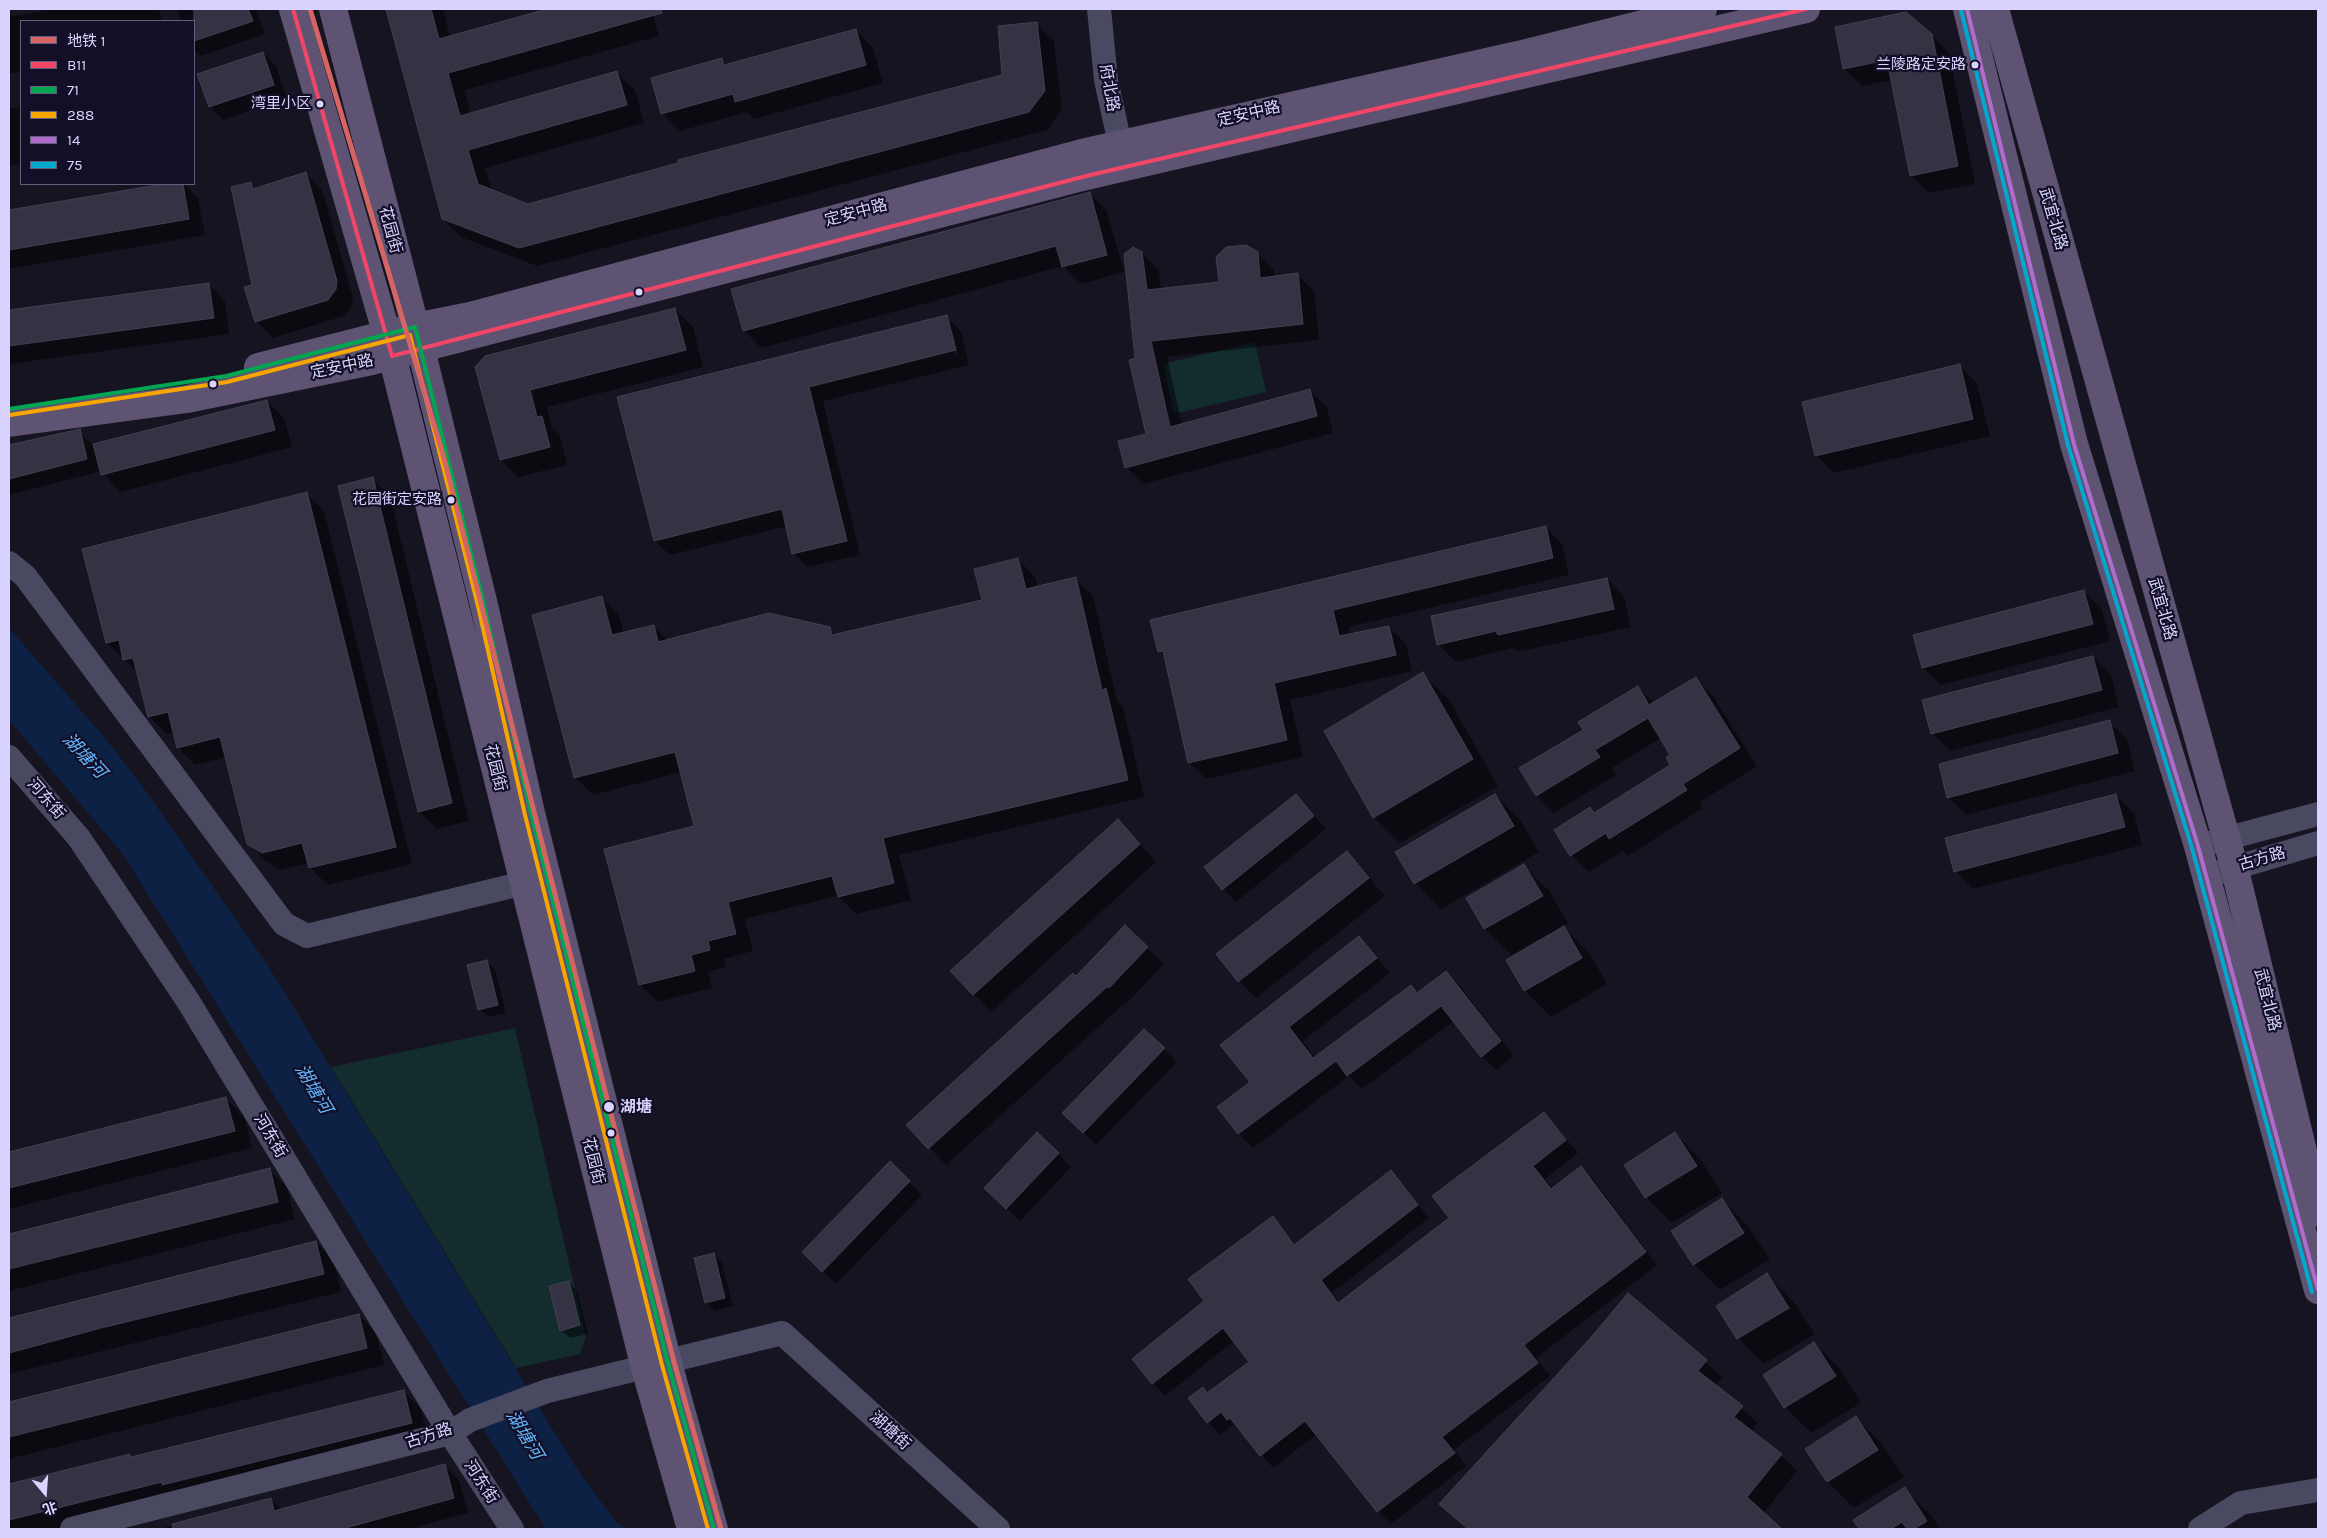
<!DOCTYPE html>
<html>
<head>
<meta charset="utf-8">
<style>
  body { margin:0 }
  #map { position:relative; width:2327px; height:1538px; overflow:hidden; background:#161421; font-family:Karla,"Noto Sans SC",sans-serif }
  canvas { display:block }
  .frame { position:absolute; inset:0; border:10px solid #d9d4ff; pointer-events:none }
  .legend { position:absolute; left:20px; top:20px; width:175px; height:165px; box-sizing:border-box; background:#130f26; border:1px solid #625e7d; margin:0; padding:6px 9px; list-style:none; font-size:15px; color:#d9d4ff }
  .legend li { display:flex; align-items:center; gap:10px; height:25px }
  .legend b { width:25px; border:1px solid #625e7d }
  .north { position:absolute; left:20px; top:1468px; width:50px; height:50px; -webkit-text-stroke:4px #130f26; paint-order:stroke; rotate:162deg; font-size:14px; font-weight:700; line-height:20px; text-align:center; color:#d9d4ff }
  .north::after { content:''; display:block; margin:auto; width:18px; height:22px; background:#d9d4ff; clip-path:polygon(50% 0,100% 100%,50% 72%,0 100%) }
</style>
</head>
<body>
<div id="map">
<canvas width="2327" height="1538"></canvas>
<div class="frame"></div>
<ul class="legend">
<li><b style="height:6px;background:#d56565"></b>地铁 1</li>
<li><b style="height:6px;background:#f34667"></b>B11</li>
<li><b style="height:6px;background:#00a651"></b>71</li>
<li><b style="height:6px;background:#f7a600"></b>288</li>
<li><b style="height:6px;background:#b06ccc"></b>14</li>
<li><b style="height:6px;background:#00a9ce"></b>75</li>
</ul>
<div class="north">北</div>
</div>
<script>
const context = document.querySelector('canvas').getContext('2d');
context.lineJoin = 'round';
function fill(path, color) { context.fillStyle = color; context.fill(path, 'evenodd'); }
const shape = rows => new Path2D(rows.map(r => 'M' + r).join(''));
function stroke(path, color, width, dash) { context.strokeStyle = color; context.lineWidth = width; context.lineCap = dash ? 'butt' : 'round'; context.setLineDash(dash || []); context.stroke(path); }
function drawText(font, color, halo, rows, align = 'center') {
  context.font = font + ' Karla,"Noto Sans SC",sans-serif'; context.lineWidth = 4.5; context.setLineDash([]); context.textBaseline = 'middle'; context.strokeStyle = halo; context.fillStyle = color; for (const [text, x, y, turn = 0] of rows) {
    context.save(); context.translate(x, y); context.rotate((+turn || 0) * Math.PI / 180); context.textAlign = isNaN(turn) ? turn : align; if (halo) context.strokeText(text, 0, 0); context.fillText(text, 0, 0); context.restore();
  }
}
const green = shape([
  [1255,342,1266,392,1174,414,1163,364],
  [515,1028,586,1337,580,1354,516,1368,331,1067]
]);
const water = shape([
  [9,628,106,739,148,794,267,964,577,1469,616,1522,626,1529,546,1529,122,853,9,720]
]);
const shadow = shape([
  [54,9,159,9,162,21,21,21,21,72,9,74,9,17],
  [184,9,256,9,265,34,201,56,194,49,194,21,181,21,177,11],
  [388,9,443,9,450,37,552,9,651,9,659,36,465,90,471,114,617,73,635,90,644,123,485,168,492,191,528,205,1003,76,1036,24,1054,41,1062,109,1047,130,537,266,461,237,443,219],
  [856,30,873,48,883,83,754,119,747,112,680,131,662,113,722,60,728,66],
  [1931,34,1949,53,1975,184,1929,193,1911,175,1893,80,1862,86,1845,69],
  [263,53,276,66,287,98,223,120,210,107],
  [21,107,21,164,9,166,9,109],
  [306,174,322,190,353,298,352,306,344,316,273,338,256,321,251,184,256,189],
  [170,184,184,184,198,198,205,235,9,269,9,212],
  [1089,193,1107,211,1124,272,1081,284,1063,266,761,348,744,330],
  [1142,253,1159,270,1161,290,1221,283,1257,253,1274,270,1275,277,1297,275,1314,291,1319,340,1167,357,1182,425,1310,391,1327,407,1333,433,1143,484,1126,467,1147,434,1136,359],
  [209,284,225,301,229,334,9,364,9,312],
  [675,309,693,327,703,367,547,407,552,427,560,435,567,465,518,477,501,460,477,367],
  [946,317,961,331,969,365,823,401,860,555,807,567,793,553,787,526,670,555,655,541,619,398],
  [950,332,952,332,958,356,956,357],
  [1959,366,1977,383,1990,436,1834,473,1817,456,1804,403],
  [267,401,284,418,292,447,120,492,101,471,9,495,9,448,79,431,93,446],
  [372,479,390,496,469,821,437,829,419,811],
  [306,493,324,511,412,864,328,885,310,868,309,863,280,870,266,861,248,843,226,757,195,765,178,747,174,732,167,734,149,717,138,673,107,643],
  [1545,527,1562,544,1569,575,1349,627,1351,635,1389,627,1406,644,1412,671,1290,700,1303,757,1206,779,1189,762,1166,658,1159,651],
  [1018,559,1035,577,1038,588,1075,579,1093,596,1117,701,1123,707,1144,797,899,855,911,900,856,914,838,896,745,919,753,951,724,959,726,967,708,972,712,988,658,1002,640,985,606,850,695,827,681,772,593,795,575,777,602,598,619,615,624,634,653,626,668,641,829,628,836,635,983,600],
  [1607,579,1624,597,1631,627,1517,652,1513,648,1456,662,1438,644],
  [2084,592,2102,609,2110,641,1941,685,1923,668],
  [2093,657,2111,675,2119,707,1950,751,1932,733],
  [1423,674,1449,700,1498,786,1400,843,1374,817],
  [1695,678,1713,696,1757,766,1700,802,1703,808,1628,856,1623,851,1589,872,1571,855,1590,809,1595,814,1672,765,1672,755,1661,738,1612,768,1616,775,1554,813,1537,796,1521,769,1584,730,1638,687,1654,703],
  [2109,722,2127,739,2135,771,1966,815,1948,797],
  [1296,795,1326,829,1236,902,1223,889],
  [1495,795,1521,821,1539,852,1441,909,1415,883],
  [2116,796,2134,813,2142,845,1973,889,1955,871],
  [1135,838,1156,862,991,1012,952,971],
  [1347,852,1385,896,1256,998,1239,981],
  [1524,866,1550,892,1568,923,1562,926,1590,954,1607,984,1551,1017,1525,991,1507,960,1541,941,1540,939,1511,955,1485,929,1468,898],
  [1359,938,1390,973,1303,1041,1315,1058,1411,987,1418,994,1446,972,1460,986,1514,1056,1496,1070,1482,1056,1454,1021,1362,1089,1349,1076,1253,1148,1239,1134,1219,1107,1252,1082,1222,1045],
  [1147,948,1164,964,1127,1003,1126,1002,946,1165,908,1125,1076,978],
  [487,961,495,970,506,1013,488,1017,479,1009],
  [1164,1049,1177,1062,1096,1145,1077,1126],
  [226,1099,244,1116,252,1148,9,1209,9,1153],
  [1544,1113,1578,1153,1545,1179,1553,1189,1581,1168,1594,1180,1657,1265,1536,1358,1550,1376,1454,1450,1466,1466,1391,1524,1378,1511,1317,1434,1273,1468,1242,1431,1241,1432,1233,1425,1220,1435,1208,1422,1208,1394,1250,1362,1234,1341,1165,1396,1153,1383,1206,1302,1272,1218,1296,1245,1391,1172,1403,1185,1429,1218,1332,1293,1340,1303,1451,1218],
  [1037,1133,1071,1167,1020,1221,999,1201],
  [1675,1134,1701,1160,1722,1193,1672,1223,1646,1197],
  [890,1163,922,1195,836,1284,816,1265],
  [269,1170,287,1187,295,1219,9,1291,9,1235],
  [1722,1200,1748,1226,1770,1259,1720,1290,1694,1264],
  [316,1242,334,1260,341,1292,9,1374,9,1319],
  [714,1255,722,1263,733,1306,715,1311,706,1302],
  [1767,1275,1793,1301,1815,1334,1764,1364,1738,1338,1718,1306],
  [569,1282,577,1291,588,1334,570,1338,561,1330],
  [1628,1294,1722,1377,1715,1386,1758,1423,1751,1432,1781,1455,1797,1471,1763,1514,1780,1529,1468,1529,1441,1504,1595,1335],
  [359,1315,376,1333,384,1365,9,1459,9,1403],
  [1814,1343,1840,1369,1861,1403,1811,1433,1785,1407],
  [403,1391,421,1409,429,1441,57,1529,9,1529,9,1486,130,1455,133,1458],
  [1856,1418,1882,1444,1904,1477,1854,1508,1828,1482],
  [444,1465,459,1480,468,1513,409,1529,159,1529,270,1499,282,1510],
  [1904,1489,1931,1515,1940,1529,1861,1529,1855,1520]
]);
const building = shape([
  [194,9,248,9,253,21,194,41,194,9],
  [386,9,431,9,439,39,547,9,661,9,662,13,448,73,460,116,617,71,627,105,468,150,478,184,528,204,678,163,678,160,1002,75,998,26,1037,22,1045,91,1029,112,519,248,442,219,386,9],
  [1906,12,1932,34,1958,166,1910,176,1887,60,1843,69,1835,27,1906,12],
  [856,29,866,65,735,102,733,94,661,114,651,78,722,58,724,65,856,29],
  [263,52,274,85,209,107,197,74,263,52],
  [306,172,337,281,336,289,328,300,255,322,244,287,252,285,231,187,251,182,253,189,306,172],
  [163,184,183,184,189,219,9,250,9,210,163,184],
  [1090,192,1107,255,1062,267,1056,246,743,331,731,289,1090,192],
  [1246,245,1258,252,1260,278,1298,273,1303,324,1151,341,1170,427,1310,389,1317,416,1125,468,1118,441,1146,434,1129,360,1135,358,1124,254,1133,247,1142,252,1147,290,1219,282,1216,257,1226,247,1246,245],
  [209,283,214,318,9,346,9,310,209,283],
  [675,308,686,350,530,390,537,417,542,416,550,447,500,460,475,367,485,356,675,308],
  [947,315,956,350,809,387,847,541,792,554,782,509,654,541,617,397,947,315],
  [1960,364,1973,419,1815,456,1802,402,1960,364],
  [267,400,275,430,101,475,93,444,267,400],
  [80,429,87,459,9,479,9,445,80,429],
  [373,477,452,803,418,812,338,486,373,477],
  [307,492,396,847,309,868,302,843,262,853,247,844,220,737,177,748,168,712,148,717,133,658,123,660,119,640,106,643,82,549,307,492],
  [1546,526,1553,558,1333,610,1339,636,1389,626,1396,655,1274,683,1287,740,1188,763,1163,651,1158,652,1150,620,1546,526],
  [1018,558,1026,589,1076,577,1102,690,1106,688,1128,780,883,838,894,883,838,897,832,876,728,902,736,934,708,941,710,950,691,955,695,971,639,985,604,849,694,826,675,752,574,778,532,615,602,596,612,635,654,625,658,642,769,613,830,627,832,635,982,600,974,569,1018,558],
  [1607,578,1614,609,1498,635,1496,631,1437,645,1431,616,1607,578],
  [2084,590,2093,624,1922,668,1913,635,2084,590],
  [2093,656,2102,690,1931,734,1922,700,2093,656],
  [1423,672,1473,759,1373,818,1324,731,1423,672],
  [1696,677,1740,748,1683,784,1687,790,1609,839,1606,833,1570,856,1554,830,1590,807,1594,813,1670,765,1666,757,1670,755,1648,718,1595,750,1600,757,1536,796,1519,768,1583,730,1578,722,1638,686,1649,705,1696,677],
  [2110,720,2118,753,1947,798,1939,764,2110,720],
  [1296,794,1314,816,1222,890,1204,867,1296,794],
  [1495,794,1514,826,1414,884,1395,852,1495,794],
  [2116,794,2125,827,1954,872,1945,838,2116,794],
  [1118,819,1140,844,973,995,950,971,1118,819],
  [1347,851,1369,878,1238,982,1216,954,1347,851],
  [1524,864,1543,896,1484,929,1466,898,1524,864],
  [1125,925,1148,947,1109,988,1108,986,928,1149,906,1125,1073,973,1076,976,1125,925],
  [1564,926,1582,958,1524,991,1506,960,1564,926],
  [1359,936,1377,958,1289,1027,1313,1058,1411,985,1417,993,1446,971,1501,1041,1481,1057,1441,1006,1347,1076,1336,1061,1238,1134,1217,1107,1250,1082,1220,1045,1359,936],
  [487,960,498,1005,478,1010,467,965,487,960],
  [1144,1029,1165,1048,1083,1133,1062,1113,1144,1029],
  [226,1097,235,1131,9,1188,9,1152,226,1097],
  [1544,1112,1566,1140,1533,1166,1551,1189,1581,1166,1646,1252,1524,1345,1538,1363,1442,1437,1455,1453,1377,1512,1305,1421,1260,1456,1230,1418,1227,1420,1221,1412,1207,1423,1188,1398,1203,1387,1207,1393,1249,1362,1223,1328,1152,1384,1132,1359,1204,1301,1188,1279,1273,1216,1294,1245,1391,1170,1418,1205,1321,1280,1338,1303,1449,1218,1432,1196,1544,1112],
  [1037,1132,1059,1153,1006,1209,984,1188,1037,1132],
  [1675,1132,1697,1166,1645,1198,1624,1165,1675,1132],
  [890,1161,910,1181,822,1272,802,1252,890,1161],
  [270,1168,278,1202,9,1269,9,1234,270,1168],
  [1722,1198,1744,1233,1693,1265,1671,1231,1722,1198],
  [316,1241,324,1274,101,1328,9,1353,9,1318,316,1241],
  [714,1253,725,1298,705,1303,694,1258,714,1253],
  [1767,1273,1789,1308,1737,1339,1716,1306,1767,1273],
  [569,1281,580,1325,560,1331,549,1286,569,1281],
  [1628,1293,1707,1360,1698,1371,1743,1406,1734,1417,1782,1454,1747,1497,1782,1529,1468,1529,1439,1504,1594,1334,1628,1293],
  [359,1314,367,1348,9,1437,9,1402,359,1314],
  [1814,1342,1836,1376,1784,1408,1763,1375,1814,1342],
  [404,1390,412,1423,162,1485,162,1482,9,1520,9,1484,130,1454,131,1457,404,1390],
  [1856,1416,1878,1450,1827,1482,1805,1449,1856,1416],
  [445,1464,454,1498,342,1529,173,1529,172,1524,271,1498,274,1511,445,1464],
  [1905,1487,1927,1521,1914,1529,1907,1529,1902,1522,1891,1529,1859,1529,1853,1520,1905,1487]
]);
const minor = shape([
  [1099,9,1106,80,1124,162],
  [9,563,25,576,284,924,307,936,524,883],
  [9,757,79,838,188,1001,450,1433,512,1529],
  [2198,846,2318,814],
  [2207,876,2318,843],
  [72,1529,450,1433,470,1420,547,1391,782,1333,998,1529],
  [2200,1529,2241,1503,2318,1490]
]);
const major = shape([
  [293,9,387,335,645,1368,691,1529],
  [333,9,421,349,484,605,531,813,668,1363,714,1529],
  [1967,9,2074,444,2198,846,2318,1290],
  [1995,9,2234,866,2318,1213],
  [258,367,415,327,470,316,1082,153,1518,55,1703,9],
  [9,423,187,399,372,361,1086,176,1806,9]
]);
const bus1 = shape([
  [293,9,392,356,1086,176,1806,9]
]);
const bus2 = shape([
  [9,409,226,376,415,327,484,605,531,813,668,1363,714,1529]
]);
const bus3 = shape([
  [10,415,227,382,410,335,478,606,525,815,662,1365,708,1529]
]);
const bus4 = shape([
  [1967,9,2074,444,2198,846,2318,1290]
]);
const bus5 = shape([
  [1961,10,2068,445,2192,848,2312,1292]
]);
const metro1 = shape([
  [310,9,444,458,674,1362,721,1529]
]);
const markers = [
  [1975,65,4.5,"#d9d4ff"],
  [320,104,4.5,"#d9d4ff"],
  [639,292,4.5,"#d9d4ff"],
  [213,384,4.5,"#d9d4ff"],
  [451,500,4.5,"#d9d4ff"],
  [609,1107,6,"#d9d4ff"],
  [611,1133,4.5,"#d9d4ff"]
];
const busNames = [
  ["兰陵路定安路",1966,65],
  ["湾里小区",311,104],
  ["花园街定安路",442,500]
];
const streetNames = [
  ["府北路",1109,88,80],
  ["定安中路",1249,114,-13],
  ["定安中路",856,213,-15],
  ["武宜北路",2053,219,74],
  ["花园街",390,230,75],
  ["定安中路",342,367,-12],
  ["武宜北路",2162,609,74],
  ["花园街",495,768,76],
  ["河东街",46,799,49],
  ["古方路",2262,859,-16],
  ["武宜北路",2267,1000,76],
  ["河东街",270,1136,59],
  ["花园街",593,1161,76],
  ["湖塘街",890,1431,42],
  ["古方路",429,1436,-18],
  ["河东街",481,1482,57]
];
const stopNames = [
  ["湖塘",620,1107]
];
const waterNames = [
  ["湖塘河",84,756,47],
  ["湖塘河",313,1089,59],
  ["湖塘河",524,1435,59]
];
fill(green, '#132c2d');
fill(water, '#0d2144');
fill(shadow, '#0007');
fill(building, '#343243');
stroke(building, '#433f54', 1);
stroke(minor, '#4a4962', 24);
stroke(major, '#5e5373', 28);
stroke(bus1, '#f34667', 4);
stroke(bus2, '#00a651', 4);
stroke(bus3, '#f7a600', 4);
stroke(bus4, '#b06ccc', 4);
stroke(bus5, '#00a9ce', 4);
stroke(metro1, '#d56565', 5);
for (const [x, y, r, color] of markers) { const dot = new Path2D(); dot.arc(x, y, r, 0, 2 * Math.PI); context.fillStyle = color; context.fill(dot); stroke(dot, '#130f26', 2); }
drawText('15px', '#d9d4ff', '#130f26', busNames, 'right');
drawText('16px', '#d9d4ff', '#130f26', streetNames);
drawText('bold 16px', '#d9d4ff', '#130f26', stopNames, 'left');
drawText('italic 18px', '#62b6ff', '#130f26', waterNames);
</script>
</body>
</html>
